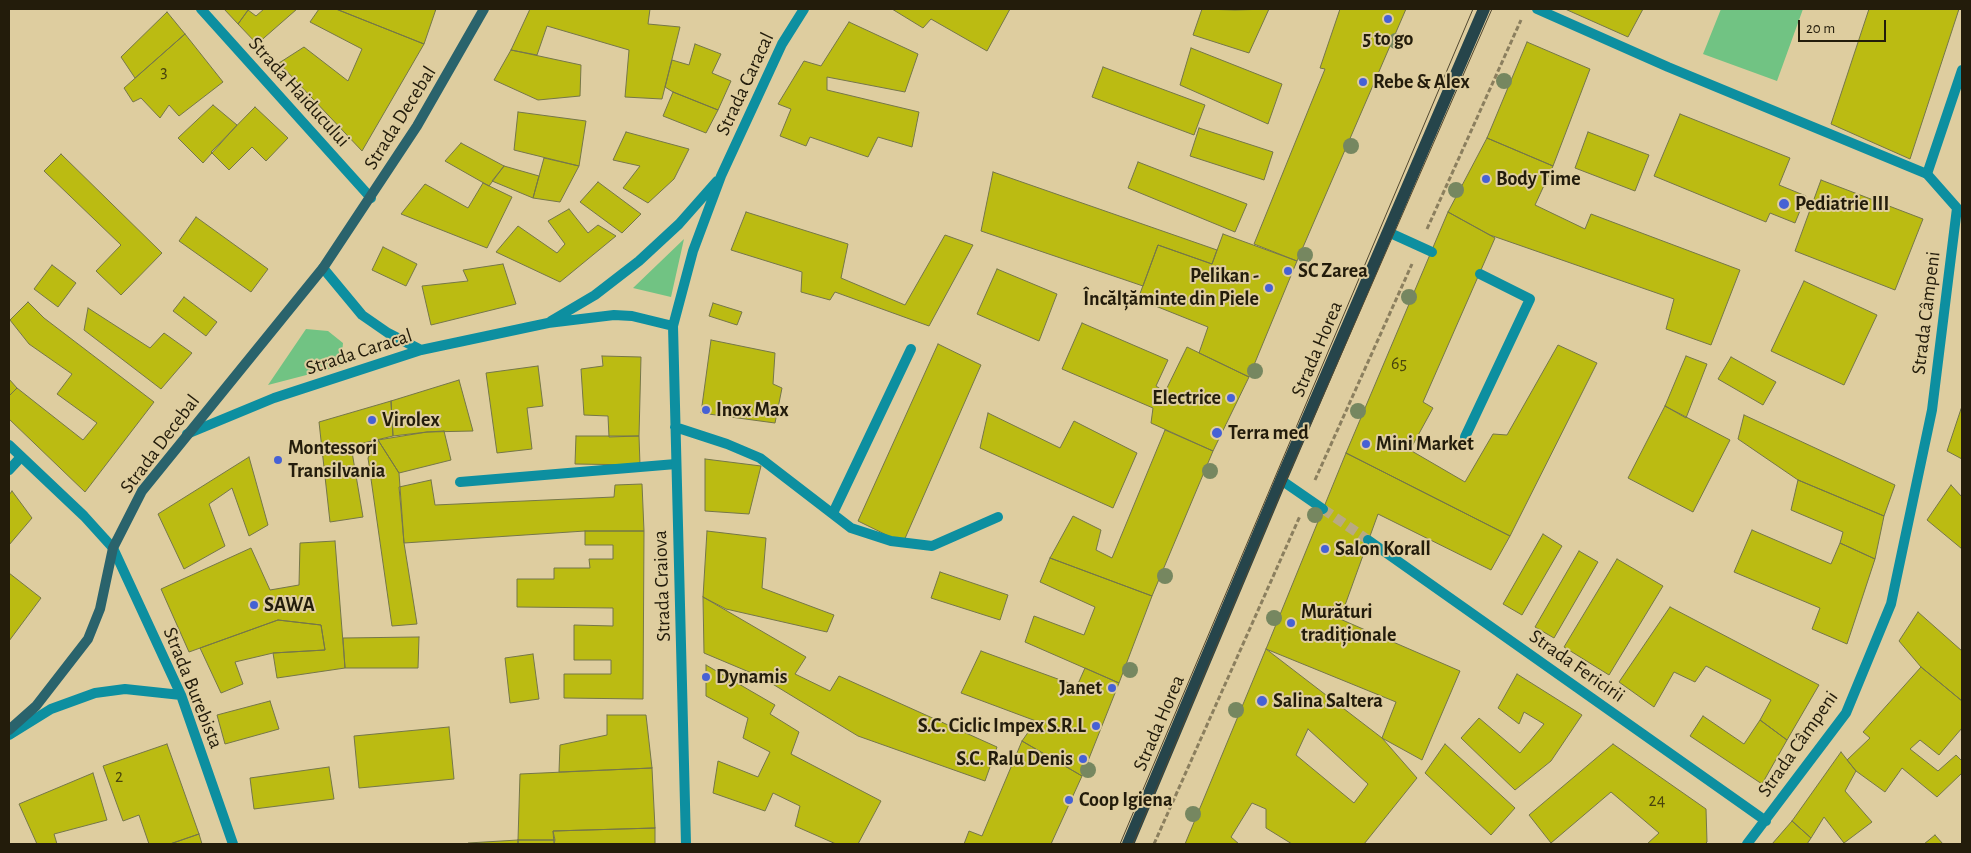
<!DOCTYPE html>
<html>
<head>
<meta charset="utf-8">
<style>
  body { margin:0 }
  #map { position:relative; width:1971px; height:853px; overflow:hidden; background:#decd9f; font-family:"Alegreya Sans",sans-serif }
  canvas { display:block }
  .frame { position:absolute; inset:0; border:10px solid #231c0b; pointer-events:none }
  .scale { position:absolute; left:1798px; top:20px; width:88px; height:22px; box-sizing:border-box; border:2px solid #231c0b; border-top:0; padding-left:6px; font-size:15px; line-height:18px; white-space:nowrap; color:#231c0b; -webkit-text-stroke:4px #decd9f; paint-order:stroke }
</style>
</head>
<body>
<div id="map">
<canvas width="1971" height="853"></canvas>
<div class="frame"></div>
<div class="scale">20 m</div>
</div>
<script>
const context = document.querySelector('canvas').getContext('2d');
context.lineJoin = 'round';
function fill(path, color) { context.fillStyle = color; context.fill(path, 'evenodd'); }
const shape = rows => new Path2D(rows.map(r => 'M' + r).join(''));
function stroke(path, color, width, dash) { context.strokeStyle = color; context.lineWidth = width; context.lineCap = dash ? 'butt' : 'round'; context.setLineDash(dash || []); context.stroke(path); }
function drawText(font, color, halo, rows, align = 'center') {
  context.font = font + ' "Alegreya Sans",sans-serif'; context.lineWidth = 4; context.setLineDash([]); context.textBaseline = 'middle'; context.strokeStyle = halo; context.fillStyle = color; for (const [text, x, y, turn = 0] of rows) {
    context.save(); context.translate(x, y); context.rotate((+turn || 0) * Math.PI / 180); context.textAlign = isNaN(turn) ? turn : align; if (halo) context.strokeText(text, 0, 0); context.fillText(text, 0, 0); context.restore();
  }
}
const green = shape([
  [1721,9,1803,9,1777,81,1703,54],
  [684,239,671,297,633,288],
  [306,329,328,331,343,343,341,366,268,385]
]);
const building = shape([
  [224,9,249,9,238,24,224,9],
  [264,9,297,9,257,44,238,24,248,10,256,16,264,9],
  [319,9,336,9,424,44,362,151,279,63,304,47,348,81,362,49,310,22,319,9],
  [336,9,436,9,424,44,336,9],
  [530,9,650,9,648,24,680,27,662,99,625,97,629,50,547,26,537,55,511,50,530,9],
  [892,9,1010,9,987,51,931,19,923,28,892,9],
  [1202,9,1235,10,1269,9,1249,53,1193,35,1202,9],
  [1340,9,1406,9,1297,261,1254,244,1325,69,1320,68,1340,9],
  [1565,9,1643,9,1628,37,1565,9],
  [1869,9,1959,9,1910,159,1831,124,1869,9],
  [167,12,185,34,135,78,121,57,167,12],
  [849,22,918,54,905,92,827,77,827,90,919,112,912,147,878,137,868,157,810,137,806,146,780,136,791,109,778,104,804,61,821,66,849,22],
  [185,34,223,82,179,116,169,105,160,118,141,98,133,102,124,88,185,34],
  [1527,42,1590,69,1553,166,1487,138,1527,42],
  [695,44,721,54,712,73,731,81,718,110,673,92,665,87,672,60,689,65,695,44],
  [1191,48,1282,84,1268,124,1180,85,1191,48],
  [511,50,581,65,580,96,538,100,494,80,511,50],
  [1103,67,1205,105,1194,135,1092,97,1103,67],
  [673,92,718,110,706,133,663,116,673,92],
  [213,105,237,125,203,163,178,138,213,105],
  [255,107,288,138,266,161,252,147,229,170,211,152,255,107],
  [518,112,586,121,579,166,514,150,518,112],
  [1680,114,1790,158,1779,185,1806,196,1795,223,1770,213,1766,222,1654,176,1680,114],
  [1199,128,1273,152,1264,180,1190,156,1199,128],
  [626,132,689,149,674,179,648,203,623,188,640,166,613,160,626,132],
  [1588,132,1649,155,1635,191,1575,168,1588,132],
  [1487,138,1553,166,1535,205,1585,229,1591,214,1740,270,1711,345,1666,329,1674,299,1490,235,1448,212,1487,138],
  [461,143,504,166,489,186,445,161,461,143],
  [61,154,162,253,121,295,96,271,121,245,44,171,61,154],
  [544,158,579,166,560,202,533,198,544,158],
  [1138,162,1247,204,1235,232,1128,188,1138,162],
  [504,166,539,176,533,198,492,181,504,166],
  [993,172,1217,250,1212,264,1158,245,1143,286,981,231,993,172],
  [1821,180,1923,219,1895,290,1795,251,1821,180],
  [598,182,641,214,622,233,580,202,598,182],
  [483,183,512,197,487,248,401,214,425,184,468,208,483,183],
  [569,209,588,233,598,225,616,236,560,282,496,252,518,226,557,253,565,244,548,221,569,209],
  [746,212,848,244,841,278,905,305,945,235,973,245,929,326,835,292,830,300,801,292,802,272,731,250,746,212],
  [1448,212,1495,238,1423,402,1433,408,1410,450,1465,482,1493,434,1507,435,1558,345,1597,363,1510,536,1346,453,1448,212],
  [196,217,268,269,251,292,179,241,196,217],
  [1223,234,1297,261,1249,377,1199,353,1208,327,1138,299,1158,245,1212,264,1223,234],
  [383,247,417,264,406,286,372,270,383,247],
  [503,264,516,304,431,325,422,286,468,281,463,270,503,264],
  [52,265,76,283,58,307,34,289,52,265],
  [997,269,1057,294,1039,341,977,314,997,269],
  [1804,281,1877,315,1844,385,1771,351,1804,281],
  [184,297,217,322,206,336,173,311,184,297],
  [28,302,44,318,154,402,85,492,9,419,9,396,17,388,83,440,97,423,57,394,72,374,29,344,10,320,28,302],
  [713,303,742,312,737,325,709,316,713,303],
  [88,308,150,348,164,333,192,353,161,389,84,330,88,308],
  [1082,323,1168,360,1156,386,1165,392,1187,347,1249,377,1213,451,1151,423,1153,408,1062,369,1082,323],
  [711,340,775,353,773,384,782,388,775,423,701,413,711,340],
  [938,344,981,365,903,543,858,521,938,344],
  [602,356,641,357,639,436,609,437,608,416,584,415,581,369,603,366,602,356],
  [1686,356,1707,364,1686,418,1665,406,1686,356],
  [1731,357,1776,382,1763,405,1718,379,1731,357],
  [538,366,543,406,527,408,532,449,497,453,486,373,538,366],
  [9,379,17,388,9,396,9,379],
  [459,380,473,431,427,432,393,436,391,401,459,380],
  [391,401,393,436,351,446,363,517,330,522,319,422,391,401],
  [1665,406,1730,440,1693,512,1628,478,1665,406],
  [1961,409,1962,409,1962,459,1947,451,1961,409],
  [988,413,1060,448,1074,421,1137,453,1113,508,980,448,988,413],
  [1744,415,1895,485,1884,516,1798,480,1738,439,1744,415],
  [1165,430,1213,451,1152,596,1050,558,1073,516,1101,530,1096,550,1112,558,1165,430],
  [444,431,451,460,399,473,378,440,427,432,444,431],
  [576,436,639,436,640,465,575,464,576,436],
  [378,440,399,473,404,543,417,624,392,626,368,458,378,440],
  [1346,453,1510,536,1491,570,1378,514,1340,619,1460,671,1422,760,1382,738,1396,702,1266,649,1346,453],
  [249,457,268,525,249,536,232,488,209,504,225,546,184,569,158,514,249,457],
  [705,459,761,466,749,514,705,511,705,459],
  [431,480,435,505,614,497,615,485,642,484,644,531,585,531,404,543,399,487,431,480],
  [1798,480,1884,516,1875,559,1840,543,1843,532,1791,510,1798,480],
  [1951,485,1962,497,1962,549,1927,520,1951,485],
  [12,491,32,518,9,545,9,495,12,491],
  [1752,530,1831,564,1840,543,1875,559,1847,644,1812,629,1820,608,1734,572,1752,530],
  [585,531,644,531,643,699,564,698,564,674,611,674,611,660,574,660,574,625,613,626,613,608,517,607,517,579,554,579,554,568,590,568,589,559,613,559,613,545,585,545,585,531],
  [707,531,766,538,762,588,834,615,827,632,726,609,703,597,707,531],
  [1543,534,1562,546,1522,615,1503,604,1543,534],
  [335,541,345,668,277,678,273,653,325,650,321,625,278,620,189,652,161,589,251,548,270,590,299,585,300,543,335,541],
  [1579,551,1598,562,1554,638,1535,627,1579,551],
  [1050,558,1152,596,1119,683,1025,642,1034,616,1084,635,1095,607,1040,582,1050,558],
  [1617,559,1663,586,1609,675,1564,647,1617,559],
  [940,572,1008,595,1000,620,931,598,940,572],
  [9,573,41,598,9,641,9,573],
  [703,597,806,657,795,674,830,691,839,676,997,747,985,781,858,736,761,677,704,653,703,597],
  [1670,607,1819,685,1787,740,1760,720,1771,700,1706,666,1695,682,1674,672,1654,707,1619,682,1670,607],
  [1918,612,1962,651,1962,701,1921,667,1899,641,1918,612],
  [278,620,321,625,325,650,273,653,235,662,243,684,221,693,200,648,278,620],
  [419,637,418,668,345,668,343,638,419,637],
  [1266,649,1382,738,1417,778,1364,844,1292,844,1266,828,1266,809,1252,803,1231,837,1239,844,1185,844,1266,649],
  [1308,729,1368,784,1354,803,1296,755,1308,729],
  [981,651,1077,686,1085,668,1119,683,1082,776,1022,741,1036,721,961,693,981,651],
  [533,654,539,699,510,703,505,658,533,654],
  [706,665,775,705,770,714,799,732,791,754,881,801,858,844,836,844,795,826,800,806,773,793,765,811,713,793,718,761,758,777,770,752,743,738,748,718,706,696,706,665],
  [1921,667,1962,701,1962,728,1939,755,1920,740,1910,749,1938,771,1956,755,1962,761,1962,773,1937,797,1902,768,1885,792,1856,771,1847,760,1870,738,1863,732,1921,667],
  [1517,674,1582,715,1551,761,1515,790,1461,738,1479,718,1520,753,1544,724,1524,712,1519,724,1498,708,1517,674],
  [270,701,279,729,225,744,217,715,270,701],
  [607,715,646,715,652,768,559,772,560,745,607,735,607,715],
  [1703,716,1744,744,1760,720,1787,740,1762,784,1690,736,1703,716],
  [449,727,454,779,359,788,354,736,449,727],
  [1022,741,1082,776,1051,844,964,844,969,831,982,836,1022,741],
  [167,744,199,834,170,844,149,844,139,815,123,821,103,766,167,744],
  [1445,744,1515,808,1491,835,1425,773,1445,744],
  [1613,744,1706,809,1707,842,1705,844,1647,844,1659,833,1611,792,1551,843,1529,815,1613,744],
  [1841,752,1856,771,1845,791,1872,822,1844,843,1824,817,1811,838,1792,821,1841,752],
  [329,767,334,799,254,809,250,778,329,767],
  [652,768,655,828,553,831,555,840,518,840,520,774,652,768],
  [93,773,107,820,54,834,57,844,37,844,19,804,93,773],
  [1792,821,1811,838,1807,844,1772,844,1792,821],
  [655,828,655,844,554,844,553,831,655,828],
  [199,834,202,844,170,844,199,834],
  [1935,835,1943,844,1924,844,1935,835],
  [518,840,555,840,554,844,518,844,518,840],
  [518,840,518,844,468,844,468,843,518,840]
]);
const streetTunnel = shape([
  [1323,509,1368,540]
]);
const path = shape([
  [1427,229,1521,20],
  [1315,480,1412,264],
  [1154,844,1300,516]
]);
const lane = shape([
  [1927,174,1962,70],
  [1388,232,1432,252],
  [1465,437,1530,299,1480,274],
  [9,470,21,457],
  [460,482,676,464]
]);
const street = shape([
  [201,9,371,198],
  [1537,9,1668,67,1927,174,1957,208,1932,410,1891,604,1846,713,1747,844],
  [323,268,362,315,388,333,421,350],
  [551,321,595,295,639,261,679,224,717,181],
  [673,326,686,844],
  [675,427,727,444,760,458,851,528,891,541,932,546,998,517],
  [187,434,274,398,421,350,548,323,614,315,632,316,673,326,693,251,721,176,782,44,804,9],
  [9,445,84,516,113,548,181,695,233,844],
  [1281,480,1323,509],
  [833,513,911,349],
  [1368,540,1766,821],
  [9,735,51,709,95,693,125,689,181,695]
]);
const secondary = shape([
  [9,730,36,706,88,639,100,609,113,548,142,491,323,268,417,126,484,9]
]);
const primary = shape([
  [1128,844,1281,480,1484,9]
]);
const tram = shape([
  [1120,844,1473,9],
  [1133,844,1285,483,1492,9]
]);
const trees = [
  [1396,41],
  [1504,81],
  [1351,146],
  [1456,190],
  [1305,255],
  [1409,297],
  [1255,371],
  [1358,411],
  [1210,471],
  [1315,515],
  [1165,576],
  [1274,618],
  [1130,670],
  [1236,710],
  [1088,770],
  [1193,814]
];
const markers = [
  [1388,19,5,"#4661d5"],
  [1363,82,5,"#4661d5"],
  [1486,179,5,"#4661d5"],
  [1784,204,6,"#4661d5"],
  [1288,271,5,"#4661d5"],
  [1269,288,5,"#4661d5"],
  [1231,398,5,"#4661d5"],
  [706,410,5,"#4661d5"],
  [372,420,5,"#4661d5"],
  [1217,433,6,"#4661d5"],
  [1366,444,5,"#4661d5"],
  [278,460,5,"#4661d5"],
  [1325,549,5,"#4661d5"],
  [254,605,5,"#4661d5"],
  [1291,623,5,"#4661d5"],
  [706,677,5,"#4661d5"],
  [1112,688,5,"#4661d5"],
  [1262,701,6,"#4661d5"],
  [1096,726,5,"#4661d5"],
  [1083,759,5,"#4661d5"],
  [1069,800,5,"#4661d5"]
];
const numberNames = [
  ["3",164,72],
  ["65",1399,364],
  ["2",119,777],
  ["24",1657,801]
];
const poiNames = [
  ["5 to go",1388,39,"center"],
  ["Rebe & Alex",1373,82],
  ["Body Time",1496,179],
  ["Pediatrie III",1795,204],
  ["SC Zarea",1298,271],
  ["Pelikan -",1259,276,"right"],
  ["Încălțăminte din Piele",1259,299,"right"],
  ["Electrice",1221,398,"right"],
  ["Inox Max",716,410],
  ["Virolex",382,420],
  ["Terra med",1228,433],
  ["Mini Market",1376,444],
  ["Montessori",288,448],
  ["Transilvania",288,471],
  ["Salon Korall",1335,549],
  ["SAWA",264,605],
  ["Murături",1301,612],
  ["tradiționale",1301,635],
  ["Dynamis",716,677],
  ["Janet",1102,688,"right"],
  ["Salina Saltera",1273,701],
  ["S.C. Ciclic Impex S.R.L",1086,726,"right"],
  ["S.C. Ralu Denis",1073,759,"right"],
  ["Coop Igiena",1079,800]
];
const streetNames = [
  ["Strada Caracal",745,84,-65],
  ["Strada Haiducului",299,92,48],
  ["Strada Decebal",400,118,-58],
  ["Strada Câmpeni",1926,313,-83],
  ["Strada Horea",1317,349,-67],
  ["Strada Caracal",359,352,-18],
  ["Strada Decebal",160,444,-53],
  ["Strada Craiova",662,586,-92],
  ["Strada Fericirii",1577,666,35],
  ["Strada Burebista",193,688,68],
  ["Strada Horea",1159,723,-67],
  ["Strada Câmpeni",1798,744,-55]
];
fill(green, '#71c383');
fill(building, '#bbbb12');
stroke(building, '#757649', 1);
stroke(streetTunnel, '#b9aa81', 10, [10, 5]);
stroke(path, '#8b7f5e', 3, [5, 2.5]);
stroke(lane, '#0d8fa0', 10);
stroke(street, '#0d8fa0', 10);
stroke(secondary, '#2a636c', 10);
stroke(primary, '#26454b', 12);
stroke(tram, '#51472f', 1);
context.fillStyle = '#768760';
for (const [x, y] of trees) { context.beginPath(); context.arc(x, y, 8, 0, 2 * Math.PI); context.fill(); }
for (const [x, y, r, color] of markers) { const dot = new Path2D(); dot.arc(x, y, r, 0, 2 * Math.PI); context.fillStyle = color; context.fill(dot); stroke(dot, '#decd9f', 2); }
drawText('18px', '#49440d', null, numberNames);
drawText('bold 20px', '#231c0b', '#decd9f', poiNames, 'left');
drawText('20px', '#231c0b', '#decd9f', streetNames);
</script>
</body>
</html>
